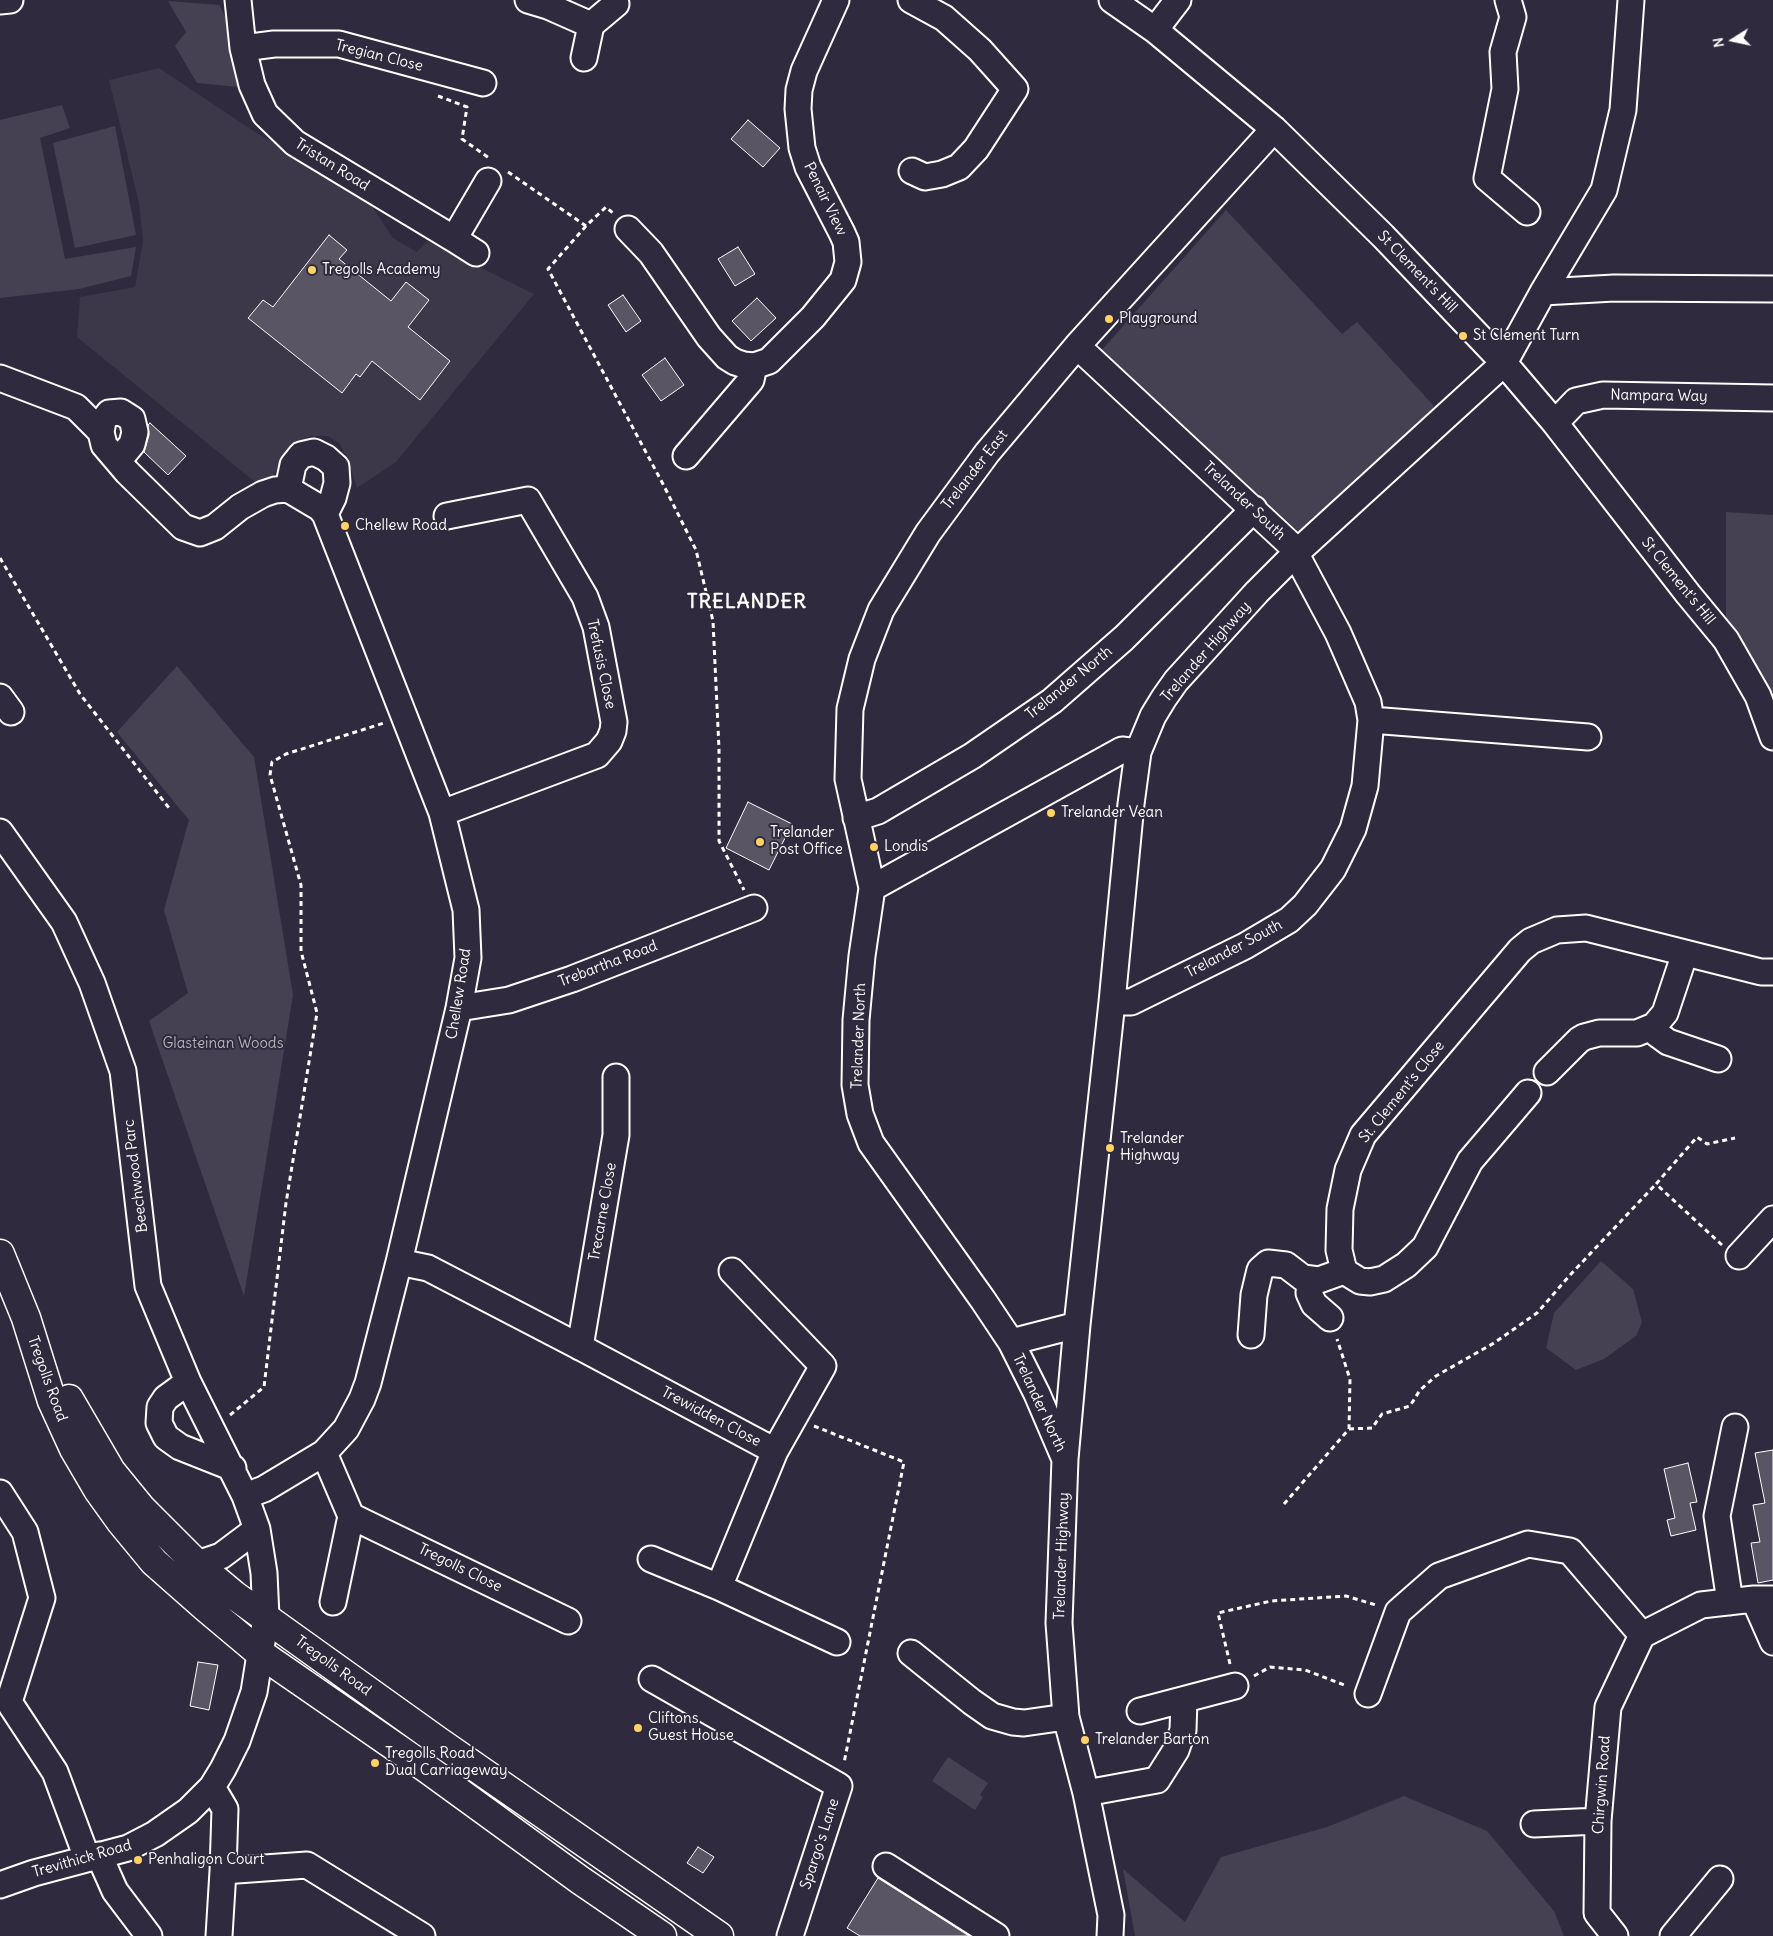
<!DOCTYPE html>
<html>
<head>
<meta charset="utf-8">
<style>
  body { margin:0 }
  #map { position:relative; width:1773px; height:1936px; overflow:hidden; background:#2f2a3d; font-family:Delius,sans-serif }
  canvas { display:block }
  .north { position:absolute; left:1708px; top:15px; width:50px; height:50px; -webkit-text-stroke:4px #2f2a3d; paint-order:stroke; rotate:260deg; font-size:14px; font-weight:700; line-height:20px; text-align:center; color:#fff }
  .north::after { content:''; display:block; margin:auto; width:18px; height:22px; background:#fff; clip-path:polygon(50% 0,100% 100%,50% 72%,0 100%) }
</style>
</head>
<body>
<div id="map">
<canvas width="1773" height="1936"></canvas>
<div class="north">N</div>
</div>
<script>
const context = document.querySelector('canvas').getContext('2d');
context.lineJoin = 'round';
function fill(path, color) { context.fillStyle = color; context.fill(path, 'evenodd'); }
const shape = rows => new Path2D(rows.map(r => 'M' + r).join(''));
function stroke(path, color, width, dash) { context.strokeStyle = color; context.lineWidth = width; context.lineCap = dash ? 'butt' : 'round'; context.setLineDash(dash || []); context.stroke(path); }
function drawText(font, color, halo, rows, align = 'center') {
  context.font = font + ' Delius,sans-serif'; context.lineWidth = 4; context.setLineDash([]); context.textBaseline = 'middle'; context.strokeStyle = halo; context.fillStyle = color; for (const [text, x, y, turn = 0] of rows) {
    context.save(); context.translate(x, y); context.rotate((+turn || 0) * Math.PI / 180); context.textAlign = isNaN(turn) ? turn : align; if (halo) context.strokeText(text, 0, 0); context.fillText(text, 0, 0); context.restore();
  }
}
const built = shape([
  [159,68,258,134,283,147,371,205,393,238,417,252,427,241,534,294,396,462,357,488,349,463,340,444,328,436,311,436,293,446,272,477,255,482,77,337,80,297,135,287,143,241,139,203,109,80]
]);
const green = shape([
  [168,1,219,5,227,20,231,50,239,87,197,83,175,46,186,32],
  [62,105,70,128,40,138,65,259,136,247,131,276,79,289,0,298,0,120],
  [115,126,136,235,75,248,53,143],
  [1226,210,1342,334,1357,322,1433,405,1435,420,1306,538,1100,352],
  [1726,512,1773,515,1773,737,1726,640],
  [177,666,254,757,293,995,244,1296,149,1021,188,993,164,910,189,820,117,732],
  [1601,1261,1633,1289,1642,1322,1636,1336,1604,1359,1576,1370,1546,1348,1554,1313],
  [948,1757,988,1783,980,1795,983,1797,975,1810,932,1781],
  [1404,1796,1487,1831,1554,1911,1564,1936,1135,1936,1123,1869,1185,1922,1221,1857,1327,1827]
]);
const building = shape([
  [748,120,780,148,763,167,731,139,748,120],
  [329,235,347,250,339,259,391,301,406,282,429,300,408,327,450,361,420,400,372,361,360,377,356,374,342,393,248,318,263,300,273,307,329,235],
  [738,247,755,274,735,286,718,259,738,247],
  [623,295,641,321,626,332,608,305,623,295],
  [757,298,776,318,751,341,732,321,757,298],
  [665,358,684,385,661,401,642,375,665,358],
  [150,423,186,456,168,475,144,452,149,435,148,425,150,423],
  [748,802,792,824,769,870,726,848,748,802],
  [1773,1450,1773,1580,1758,1583,1751,1543,1760,1542,1753,1505,1765,1503,1755,1453,1773,1450],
  [1688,1463,1697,1502,1690,1503,1696,1530,1671,1536,1667,1520,1675,1518,1664,1469,1688,1463],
  [198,1662,218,1665,209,1710,190,1706,198,1662],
  [698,1847,714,1857,703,1873,687,1863,698,1847],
  [878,1878,930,1911,969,1936,860,1936,847,1928,878,1878]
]);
const path = shape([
  [438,96,467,107,462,139,489,158],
  [508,172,586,226,606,207,614,214],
  [586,226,548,269,664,486,696,550,713,621,719,749,719,841,744,890],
  [0,558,80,694,169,808],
  [1722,1245,1656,1184,1697,1137,1707,1144,1735,1138],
  [230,1415,264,1387,286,1203,317,1013,301,951,301,885,270,775,272,762,286,754,384,723],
  [814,1426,904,1462,844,1763],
  [1349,1429,1372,1428,1382,1414,1410,1406,1420,1390,1436,1376,1494,1343,1537,1313,1571,1274,1656,1184],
  [1284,1504,1349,1429,1350,1379,1337,1339],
  [1230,1664,1218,1613,1271,1601,1346,1596,1376,1605],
  [1254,1676,1270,1667,1305,1670,1347,1686]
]);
const minor = shape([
  [238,0,243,48,252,85,265,114,295,143,454,239,488,181],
  [528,0,548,6,591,25],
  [911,0,944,18,980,50,1015,89,976,149,959,167,942,174,925,177,912,171],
  [1112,0,1155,30,1274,129,1383,236,1504,363,1555,423,1688,594,1726,640,1758,696,1773,737],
  [1508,0,1513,17,1503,52,1505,89,1487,178,1527,212],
  [0,1,10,0],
  [1155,30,1178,0],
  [243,48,274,44,339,44,483,83],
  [584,58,591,25,616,4],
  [628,229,651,253,709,337,727,357,735,362,744,365,754,366,769,361,813,317,843,280,848,262,846,242,842,233,808,167,802,148,798,109,799,90,804,71,836,0],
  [454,239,476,253],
  [1543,292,1614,288,1773,289],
  [1077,346,1291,545,1338,633,1368,702,1371,720,1365,786,1353,829,1333,869,1305,905,1289,920,1245,946,1131,1002,1112,1002],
  [0,378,76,407,101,432],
  [1555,423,1576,401,1603,395,1773,398],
  [686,456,751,380,754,366],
  [118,461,132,444,135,432,132,419,121,412,109,413,103,421,101,432,104,445,127,472,183,527,200,533,215,527,240,507,263,494,275,490,288,489,320,508,325,514,442,813,466,910,468,958,459,1008,399,1262,368,1383,362,1399,346,1429,324,1453,264,1489,245,1496],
  [288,489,293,465,301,455,314,452,326,458,336,467,337,483,333,498,325,514],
  [0,697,11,712],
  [1371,720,1588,737],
  [442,813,597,755,609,741,613,731,614,722,596,627,585,597,528,500,447,516],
  [856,818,878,811,972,756,1052,701,1124,638,1254,509],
  [0,832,64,922,92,983,123,1071,148,1286,188,1382,245,1496,257,1529,264,1573,266,1617,254,1692,237,1741,223,1769,212,1787,188,1811,155,1834,128,1848,34,1873,0,1885],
  [872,888,1122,750,1138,752],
  [459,1008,509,1000,572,979,754,908],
  [1654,1026,1657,1034,1668,1042,1718,1059],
  [1547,1072,1579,1040,1584,1037,1599,1033,1637,1033,1654,1026,1665,1013,1685,953],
  [1528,1093,1470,1161,1425,1247,1406,1265,1384,1279,1370,1282,1360,1281,1344,1271,1339,1250,1340,1209,1348,1170,1363,1135,1520,950,1531,941,1557,930,1586,928,1761,972,1773,972],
  [1739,1256,1773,1219],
  [399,1262,428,1268,580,1347,775,1451,719,1587,837,1642],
  [732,1271,823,1366,775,1451],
  [1310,1279,1309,1293,1314,1304,1330,1318],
  [1251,1335,1254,1295,1260,1270,1268,1263,1286,1265,1303,1278,1319,1280,1344,1271],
  [1011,1342,1077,1325],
  [580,1347,616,1135,616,1077],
  [188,1382,166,1398,160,1407,159,1423,166,1437,180,1447,233,1468],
  [324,1453,351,1516,333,1602],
  [1064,1457,1037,1394,1011,1342,983,1300,871,1143,860,1114,855,1085,856,1020,862,956,872,888,848,779,850,709,862,659,881,610,928,533,987,453,1077,346,1274,129],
  [0,1493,25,1532,42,1598,9,1702,55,1772,87,1858],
  [351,1516,568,1621],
  [651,1559,719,1587],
  [197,1564,221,1556,257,1529],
  [1754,1599,1773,1642],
  [1730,1602,1717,1516,1735,1427],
  [911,1653,972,1702,992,1716,1013,1722,1024,1723,1066,1717],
  [652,1679,839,1786,790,1936],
  [1368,1694,1398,1612,1439,1576,1528,1544,1570,1551,1642,1635],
  [1140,1711,1235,1686],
  [212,1787,225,1809,223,1871,307,1865,422,1936],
  [1086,1793,1157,1780,1176,1750,1183,1730,1184,1700],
  [1534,1824,1598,1821],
  [99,1855,115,1891,149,1936],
  [886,1866,996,1936],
  [219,1936,223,1871],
  [1110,1936,1111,1915,1086,1793,1066,1717,1059,1623,1065,1459,1077,1325,1112,1002,1131,804,1138,752,1153,716,1164,698,1176,681,1257,592,1295,554,1504,363,1543,292,1604,190,1623,110,1631,0],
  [1615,1936,1597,1913,1598,1821,1608,1707,1642,1635,1701,1605,1754,1599,1773,1599],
  [1673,1936,1720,1879]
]);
const highway = shape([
  [0,1254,26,1318,52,1401,74,1449,98,1490,121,1522,154,1562,205,1607,261,1654,426,1768,580,1880,662,1936],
  [69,1399,111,1471,142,1509,197,1564,234,1595,438,1741,719,1936]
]);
const markers = [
  [312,270,5,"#ffd166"],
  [1109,319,5,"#ffd166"],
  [1463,336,5,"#ffd166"],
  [345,526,5,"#ffd166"],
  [1051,813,5,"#ffd166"],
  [760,842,5,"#ffd166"],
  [874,847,5,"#ffd166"],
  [1110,1148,5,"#ffd166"],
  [638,1728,5,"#ffd166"],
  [1085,1740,5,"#ffd166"],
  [375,1763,5,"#ffd166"],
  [138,1860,5,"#ffd166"]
];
const streetNames = [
  ["Tregian Close",379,56,14],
  ["Tristan Road",332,165,32],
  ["Penair View",825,199,64],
  ["St Clement's Hill",1417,272,46],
  ["Nampara Way",1659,396,1],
  ["Trelander East",975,470,-52],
  ["Trelander South",1244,501,43],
  ["St Clement's Hill",1678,581,51],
  ["Trelander Highway",1206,652,-49],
  ["Trefusis Close",601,664,78],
  ["Trelander North",1069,683,-39],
  ["Trelander South",1234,949,-28],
  ["Trebartha Road",608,964,-21],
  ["Chellew Road",459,994,-81],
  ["Trelander North",859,1036,-88],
  ["St. Clement's Close",1402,1092,-51],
  ["Beechwood Parc",136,1176,-97],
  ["Trecarne Close",603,1212,-80],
  ["Tregolls Road",47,1379,70],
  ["Trelander North",1039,1403,65],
  ["Trewidden Close",711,1417,28],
  ["Trelander Highway",1062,1556,-88],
  ["Tregolls Close",460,1568,26],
  ["Tregolls Road",333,1666,36],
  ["Chirgwin Road",1602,1785,-86],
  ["Spargo's Lane",820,1844,-72],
  ["Trevithick Road",82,1859,-16]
];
const poiNames = [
  ["Tregolls Academy",322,270],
  ["Playground",1119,319],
  ["St Clement Turn",1473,336],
  ["Chellew Road",355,526],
  ["Trelander Vean",1061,813],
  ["Trelander",770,833],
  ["Post Office",770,850],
  ["Londis",884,847],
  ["Trelander",1120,1139],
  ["Highway",1120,1156],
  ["Cliftons",648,1719],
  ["Guest House",648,1736],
  ["Trelander Barton",1095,1740],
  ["Tregolls Road",385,1754],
  ["Dual Carriageway",385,1771],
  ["Penhaligon Court",148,1860]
];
const parkNames = [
  ["Glasteinan Woods",223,1044]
];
const districtNames = [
  ["TRELANDER",747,602]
];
fill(built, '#3c3749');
fill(green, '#464152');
fill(building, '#595564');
stroke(building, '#fff', 1);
stroke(minor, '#fff', 29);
stroke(highway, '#fff', 31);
stroke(path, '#fff', 3, [5, 4]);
stroke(minor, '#2f2a3d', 25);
stroke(highway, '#2f2a3d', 28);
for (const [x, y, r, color] of markers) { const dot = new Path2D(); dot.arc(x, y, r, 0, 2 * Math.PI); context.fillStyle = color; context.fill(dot); stroke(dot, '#2f2a3d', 2); }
drawText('15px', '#fff', '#2f2a3d', streetNames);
drawText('15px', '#fff', '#2f2a3d', poiNames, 'left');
drawText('15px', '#b5b3ba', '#2f2a3d', parkNames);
context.letterSpacing = '1px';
drawText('bold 20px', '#fff', '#2f2a3d', districtNames);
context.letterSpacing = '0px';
</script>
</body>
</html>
